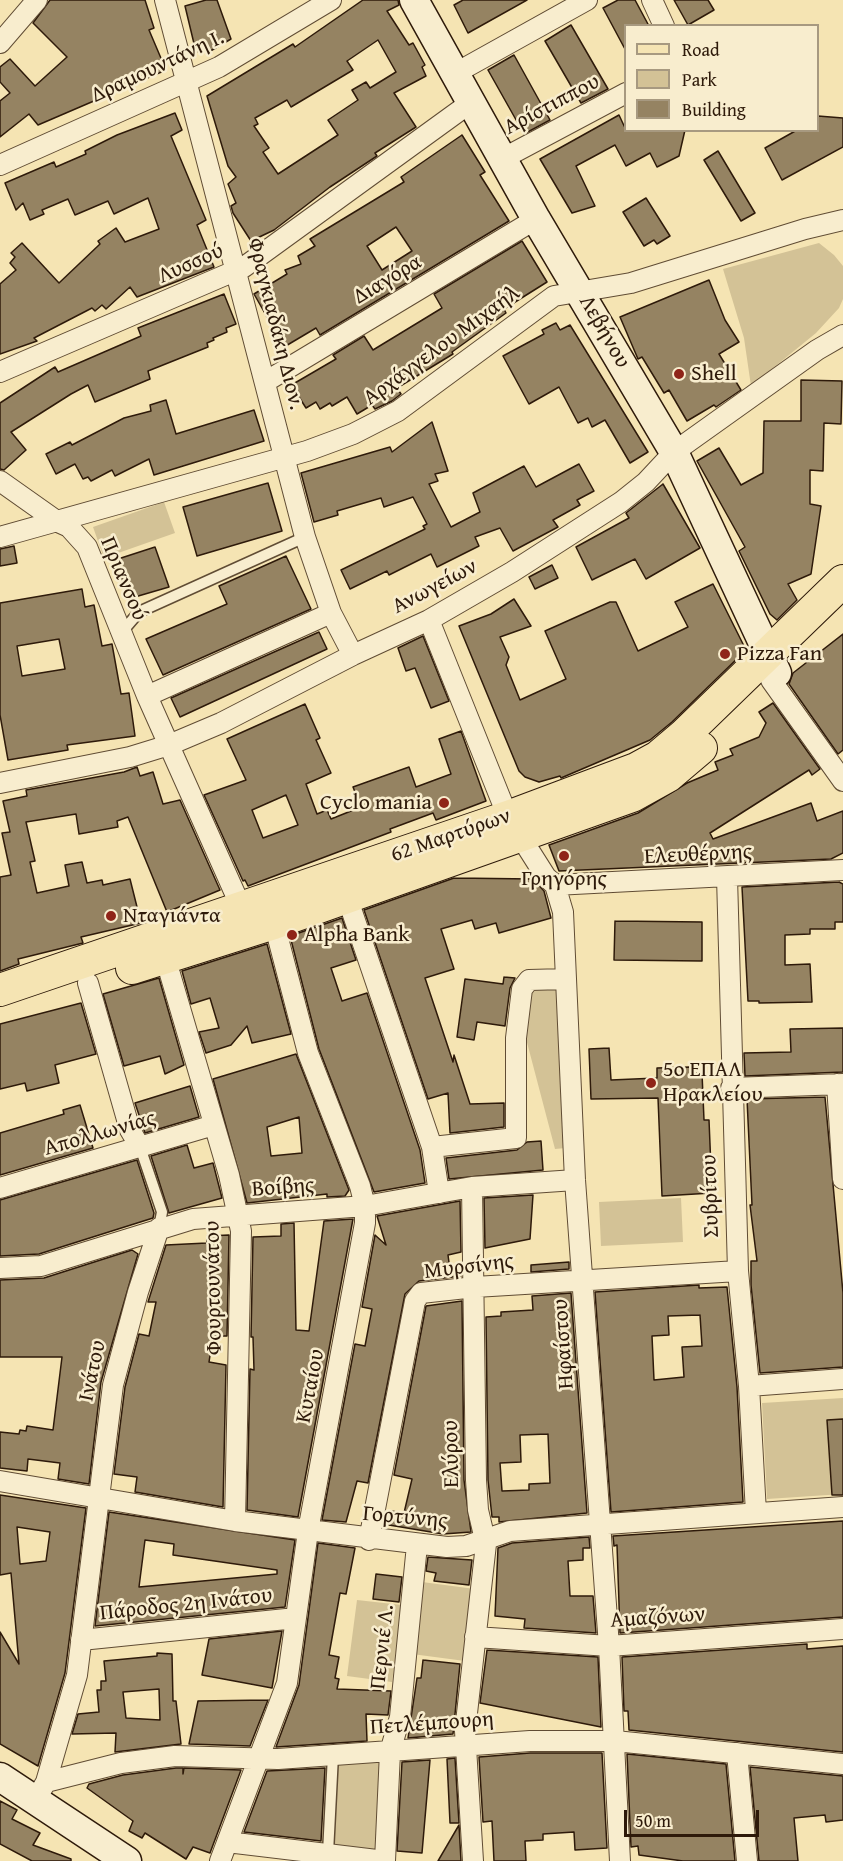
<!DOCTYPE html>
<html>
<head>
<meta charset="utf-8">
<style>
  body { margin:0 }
  #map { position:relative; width:843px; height:1861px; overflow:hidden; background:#f5e4b3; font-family:"Gentium Book Plus",serif }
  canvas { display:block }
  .legend { position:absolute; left:624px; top:24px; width:195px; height:108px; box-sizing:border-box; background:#f8edce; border:2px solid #a79980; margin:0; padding:8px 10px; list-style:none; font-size:18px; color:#2e1a0a }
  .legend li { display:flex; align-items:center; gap:12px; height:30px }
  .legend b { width:30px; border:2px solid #a79980 }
  .scale { position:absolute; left:624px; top:1810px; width:135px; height:27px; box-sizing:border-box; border:3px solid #2e1a0a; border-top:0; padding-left:8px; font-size:18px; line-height:21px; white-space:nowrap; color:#2e1a0a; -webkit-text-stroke:4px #f8edce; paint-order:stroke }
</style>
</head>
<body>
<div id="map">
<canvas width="843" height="1861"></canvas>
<ul class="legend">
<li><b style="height:8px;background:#f5e4b3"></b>Road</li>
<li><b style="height:16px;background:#d3c296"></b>Park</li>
<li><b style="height:16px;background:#958362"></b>Building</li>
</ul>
<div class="scale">50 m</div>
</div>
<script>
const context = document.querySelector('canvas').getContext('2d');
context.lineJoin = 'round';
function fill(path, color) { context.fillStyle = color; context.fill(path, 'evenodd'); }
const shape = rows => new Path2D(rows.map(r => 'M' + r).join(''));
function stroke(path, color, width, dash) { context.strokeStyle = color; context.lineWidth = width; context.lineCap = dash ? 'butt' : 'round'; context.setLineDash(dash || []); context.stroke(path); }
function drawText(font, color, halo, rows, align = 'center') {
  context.font = font + ' "Gentium Book Plus",serif'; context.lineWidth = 5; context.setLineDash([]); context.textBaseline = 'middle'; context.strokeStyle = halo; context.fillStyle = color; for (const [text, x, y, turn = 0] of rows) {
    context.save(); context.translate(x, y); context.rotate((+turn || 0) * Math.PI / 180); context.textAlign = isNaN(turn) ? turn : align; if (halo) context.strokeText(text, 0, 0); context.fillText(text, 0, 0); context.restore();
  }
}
const green = shape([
  [819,243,834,255,843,266,843,299,839,308,816,333,751,386,744,338,723,269],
  [164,502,175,533,104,558,93,527],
  [560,988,566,1148,555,1149,524,1031,526,1002,533,989],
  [681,1198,683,1242,601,1246,599,1202],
  [843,1398,843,1494,767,1499,762,1403],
  [422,1582,475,1589,465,1661,412,1654],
  [357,1600,402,1605,392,1682,347,1676],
  [384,1758,379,1858,334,1851,338,1760]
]);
const building = shape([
  [50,0,145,0,154,28,149,30,166,70,38,125,29,114,0,137,0,101,10,93,0,82,0,67,10,59,35,86,67,57,33,23,50,0],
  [206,0,217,0,231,39,207,53,202,50,196,52,185,6,206,0],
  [363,0,398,0,399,5,387,11,409,45,413,43,425,65,422,67,426,76,394,93,416,127,375,153,377,156,330,187,274,230,251,241,233,213,231,206,236,203,228,184,236,177,228,166,207,96,293,44,295,47,363,0],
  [378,40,396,72,370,88,366,82,352,90,358,100,328,120,338,135,278,174,263,152,269,148,254,126,258,124,255,118,287,100,291,107,353,70,347,61,378,40],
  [463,0,527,0,468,33,454,5,463,0],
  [618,0,635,0,649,26,626,26,626,51,603,8,618,0],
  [674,0,708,0,714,10,688,25,674,0],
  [571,25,608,89,581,103,545,41,571,25],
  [514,55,550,120,524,134,488,70,514,55],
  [175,113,182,130,171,136,206,220,197,225,214,267,137,297,130,287,106,309,102,305,95,311,92,308,34,338,37,341,0,354,0,284,16,270,10,263,15,257,11,253,22,243,59,283,100,244,98,241,116,228,125,242,159,229,148,198,114,214,108,201,75,215,68,199,42,210,44,214,30,220,23,203,16,210,5,183,54,162,56,167,86,154,85,151,117,135,175,113],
  [619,115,626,130,685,130,679,156,657,167,650,153,626,166,615,145,576,166,595,206,572,213,540,159,619,115],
  [818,116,843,118,843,147,782,180,765,148,797,130,818,130,818,116],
  [462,135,485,172,480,175,509,221,320,335,316,328,284,347,254,294,287,274,285,270,301,264,298,256,315,246,310,239,404,182,401,177,462,135],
  [396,227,412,251,382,270,367,246,396,227],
  [718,151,755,213,741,221,704,160,718,151],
  [646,198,670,236,657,244,654,240,644,246,623,212,646,198],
  [522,241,547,282,504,309,506,313,452,352,453,354,397,388,401,394,392,401,375,409,372,405,357,414,347,397,332,406,330,403,320,409,316,402,306,408,299,397,295,399,288,387,336,359,333,355,364,336,373,350,442,308,434,294,522,241],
  [709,280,725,320,739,342,719,354,741,390,716,407,714,405,687,421,669,390,664,393,642,357,638,359,620,317,709,280],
  [224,294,236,324,226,328,227,332,213,338,214,340,207,343,208,347,148,371,150,379,95,402,88,385,71,394,11,432,26,450,4,470,0,469,0,403,55,367,58,372,141,336,138,328,224,294],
  [556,323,560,330,570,325,648,452,630,463,605,420,592,427,588,418,578,423,559,387,529,404,503,356,544,334,542,330,556,323],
  [801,380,842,381,841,424,824,423,823,471,810,470,810,504,821,506,811,574,788,584,797,600,777,620,770,614,739,551,745,547,697,461,719,448,741,485,763,473,764,421,801,421,801,380],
  [166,400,176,434,254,410,264,441,154,475,149,459,115,476,112,470,91,481,88,477,83,479,75,464,56,474,46,454,70,442,72,445,124,418,151,411,150,405,166,400],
  [432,422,448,471,435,474,438,481,429,484,451,527,480,512,473,493,524,466,536,487,579,464,594,491,577,500,580,505,553,520,558,527,513,551,500,528,475,537,479,546,437,567,431,554,389,575,387,571,350,589,341,570,425,529,423,526,427,524,413,497,384,507,381,498,337,511,338,515,314,522,301,473,390,447,392,452,432,422],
  [268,483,282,531,197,556,183,507,268,483],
  [663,484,700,548,646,579,635,559,592,580,576,547,629,518,626,513,663,484],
  [14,546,17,563,0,566,0,549,14,546],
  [155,547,169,587,128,599,121,576,116,578,112,565,119,562,118,559,155,547],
  [286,556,311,609,163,675,146,639,227,604,219,586,286,556],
  [552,565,558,578,535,589,529,577,552,565],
  [713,584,746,650,672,722,650,740,561,778,560,776,539,782,525,777,519,771,459,626,491,614,514,599,531,626,500,637,509,657,506,665,520,700,566,679,545,631,610,602,616,602,638,651,688,627,675,602,713,584],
  [82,589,85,607,94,605,102,646,112,644,121,694,129,693,135,736,67,745,68,750,8,760,0,715,0,603,82,589],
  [59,639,65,669,22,676,17,646,59,639],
  [319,632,327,649,180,717,171,698,319,632],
  [843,634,843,750,838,754,789,684,793,673,843,634],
  [423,636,449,701,431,708,415,668,406,671,398,648,423,636],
  [773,703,820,769,812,775,809,770,710,833,713,839,811,803,817,821,843,811,843,853,831,859,559,871,549,845,638,813,687,783,718,770,715,762,733,755,730,749,759,737,766,723,759,712,773,703],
  [305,704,320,738,316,740,331,773,306,784,317,814,327,810,331,819,361,807,353,787,409,767,416,787,451,774,439,739,461,731,486,801,436,820,433,813,390,829,391,832,248,886,245,880,243,881,204,795,246,780,227,739,305,704],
  [286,795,298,825,263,838,252,810,286,795],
  [137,767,140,776,153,772,163,804,180,800,220,890,167,912,128,817,117,821,118,827,79,834,76,814,26,822,35,861,30,862,37,893,69,886,65,865,82,862,87,883,102,880,103,885,130,879,141,923,81,937,83,943,18,959,19,964,0,971,0,877,11,875,2,833,10,832,3,801,27,796,26,790,124,772,137,767],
  [454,878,533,879,544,891,551,918,499,933,496,923,475,929,472,920,441,929,454,969,425,978,453,1062,454,1055,470,1104,504,1103,504,1127,450,1133,448,1093,428,1099,364,910,454,878],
  [839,882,843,884,843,922,835,922,835,929,810,929,810,934,785,935,785,965,810,964,812,1002,759,1003,759,1001,748,1001,742,887,839,882],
  [342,918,356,960,331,968,342,1001,367,993,420,1150,425,1183,374,1192,319,1049,290,936,342,918],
  [615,921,702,922,702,961,614,960,615,921],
  [267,944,291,1034,252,1043,247,1026,231,1045,206,1053,199,1032,219,1028,210,998,191,1004,182,971,267,944],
  [504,977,515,978,510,988,505,1026,477,1022,474,1040,457,1037,465,979,503,984,504,977],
  [159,978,184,1065,165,1074,160,1056,124,1066,103,994,159,978],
  [81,1003,96,1054,55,1065,59,1083,27,1091,25,1083,0,1089,0,1024,81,1003],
  [843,1028,843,1072,745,1076,744,1053,791,1052,790,1029,843,1028],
  [609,1048,611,1080,657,1078,657,1068,690,1067,691,1073,702,1073,704,1120,709,1120,712,1193,662,1196,658,1098,591,1099,589,1049,609,1048],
  [296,1054,349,1190,345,1196,327,1197,327,1194,247,1203,213,1079,296,1054],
  [299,1117,302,1153,271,1156,267,1127,299,1117],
  [190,1086,199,1117,145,1133,135,1103,190,1086],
  [825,1097,843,1293,843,1367,760,1373,751,1285,751,1261,757,1261,750,1205,752,1205,747,1099,825,1097],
  [80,1105,93,1148,0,1175,0,1133,64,1114,63,1110,80,1105],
  [541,1141,543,1170,449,1179,446,1158,517,1150,527,1142,541,1141],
  [187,1145,194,1168,213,1163,222,1198,169,1213,151,1156,187,1145],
  [137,1160,154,1213,153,1218,39,1254,0,1256,0,1200,137,1160],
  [533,1195,530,1239,485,1248,484,1198,533,1195],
  [460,1201,461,1252,448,1255,450,1270,461,1269,461,1276,419,1281,405,1294,368,1483,357,1481,346,1522,322,1520,355,1344,365,1346,372,1309,362,1307,375,1235,386,1245,377,1216,460,1201],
  [353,1219,298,1517,247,1510,250,1369,254,1370,253,1337,251,1337,253,1237,281,1236,281,1224,294,1223,296,1330,309,1331,324,1221,353,1219],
  [229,1235,227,1336,213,1336,209,1362,226,1365,223,1507,135,1492,137,1477,114,1474,125,1387,139,1334,149,1336,156,1302,148,1302,166,1245,207,1243,207,1236,229,1235],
  [132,1250,138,1254,101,1382,89,1484,58,1479,60,1463,28,1459,27,1471,0,1468,0,1432,19,1434,20,1430,26,1431,27,1426,53,1430,62,1357,0,1357,0,1280,44,1278,132,1250],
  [569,1262,569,1269,531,1272,531,1265,569,1262],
  [699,1285,699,1288,727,1287,737,1387,743,1502,611,1512,595,1292,699,1285],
  [700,1315,702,1346,682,1347,684,1377,654,1380,652,1336,669,1335,668,1316,700,1315],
  [571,1293,587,1513,499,1522,499,1517,492,1517,488,1480,486,1317,501,1316,501,1312,533,1310,532,1296,571,1293],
  [548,1434,550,1483,529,1484,529,1490,502,1491,500,1463,521,1462,520,1435,548,1434],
  [462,1301,464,1480,471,1532,443,1534,389,1525,391,1511,404,1513,412,1479,394,1475,426,1306,462,1301],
  [843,1419,843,1495,832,1495,827,1420,843,1419],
  [0,1495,86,1508,65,1673,38,1766,0,1744,0,1632,19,1664,11,1573,0,1575,0,1495],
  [17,1527,50,1532,46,1561,20,1564,17,1527],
  [109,1512,295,1540,285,1607,95,1626,109,1512],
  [145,1540,174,1544,173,1555,277,1570,277,1574,139,1587,145,1540],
  [843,1521,843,1617,620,1633,617,1545,614,1546,613,1536,843,1521],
  [589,1537,590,1548,583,1548,583,1560,568,1561,570,1596,593,1596,596,1633,524,1628,525,1619,495,1616,498,1548,512,1543,589,1537],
  [318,1543,355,1548,346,1594,340,1593,329,1655,339,1657,335,1678,339,1679,337,1689,391,1691,388,1715,366,1714,367,1741,276,1747,299,1685,318,1543],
  [428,1557,472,1560,469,1585,434,1581,436,1573,426,1571,428,1557],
  [376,1574,402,1577,399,1602,373,1599,376,1574],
  [282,1631,272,1688,202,1675,209,1639,282,1631],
  [807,1644,807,1649,843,1646,843,1752,629,1730,628,1711,624,1711,622,1657,807,1644],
  [487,1650,598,1657,601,1727,480,1703,487,1650],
  [157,1653,172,1654,173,1701,176,1701,181,1744,115,1752,116,1733,72,1734,78,1714,99,1712,97,1690,101,1690,101,1681,106,1681,104,1661,157,1656,157,1653],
  [159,1689,160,1720,126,1718,123,1692,159,1689],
  [423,1660,460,1664,453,1734,408,1738,417,1678,421,1678,423,1660],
  [268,1700,250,1746,189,1744,198,1701,268,1700],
  [530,1753,602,1753,607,1848,575,1850,574,1832,543,1834,543,1840,525,1841,526,1861,494,1861,492,1821,483,1822,479,1757,530,1753],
  [627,1754,726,1764,735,1861,683,1861,639,1855,638,1846,631,1847,627,1754],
  [455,1758,459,1823,450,1823,447,1759,455,1758],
  [430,1760,422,1853,397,1851,402,1762,430,1760],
  [750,1767,843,1776,843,1820,826,1822,825,1815,794,1818,798,1861,759,1861,750,1767],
  [176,1768,183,1768,183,1774,184,1768,241,1770,210,1853,193,1847,186,1859,145,1833,142,1838,129,1831,133,1821,87,1788,89,1784,123,1775,176,1768],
  [325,1768,321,1841,244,1832,267,1771,325,1768],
  [0,1801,17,1810,12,1819,40,1833,33,1845,71,1859,71,1861,32,1861,0,1844,0,1801],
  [459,1825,461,1861,438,1861,459,1825]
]);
const lane = shape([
  [121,633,139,612,305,537],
  [140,1147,162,1212,159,1228],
  [328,1853,333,1755]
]);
const street = shape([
  [165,0,305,537,331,613,353,655],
  [652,0,664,26],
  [0,43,37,0],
  [454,74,587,0],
  [502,159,626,93],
  [0,165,219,67,331,0],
  [0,372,244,267,470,103],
  [265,382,536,219],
  [0,481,58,522,69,527,87,547,147,696,241,907],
  [0,537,307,451,353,434,398,411,554,296,631,283,805,229,843,220],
  [429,620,508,817,546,877,555,885,563,912,575,1180,609,1646,620,1861],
  [771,680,843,781],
  [147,696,331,613],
  [0,783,130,757,169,745,221,723,353,655,429,620,512,572,621,502,646,482,674,452,817,350,843,335],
  [727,877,738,1271,749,1386,756,1513],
  [555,885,843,870],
  [347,897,432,1147,439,1193],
  [165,957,229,1175,241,1231,235,1521],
  [88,983,130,1130,140,1147],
  [837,1084,843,1179],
  [731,1088,843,1084],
  [432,1147,516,1138,516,1038,522,989,529,980,566,979],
  [472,1187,476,1480,478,1510,486,1544,465,1731,473,1861],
  [0,1188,214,1125],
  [0,1268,41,1266,193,1219,365,1206,472,1187,575,1180],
  [749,1386,843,1379],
  [0,1481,235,1521,447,1547,466,1546,510,1531,843,1507],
  [369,1540,415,1301,421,1293,475,1287,738,1271],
  [475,1637,609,1646,843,1629],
  [81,1640,296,1618],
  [737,1753,747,1861],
  [46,1782,77,1675,113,1385,138,1292,159,1228],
  [36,1799,46,1782,121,1763,175,1756,278,1759,530,1741,615,1741,843,1764],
  [227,1842,385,1861],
  [220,1861,287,1683,308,1531,365,1223,365,1206,360,1186,308,1053,274,923],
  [385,1861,390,1752,400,1717,417,1545]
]);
const secondary = shape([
  [414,0,536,219,674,452,777,673],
  [0,1777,127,1861]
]);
const primary = shape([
  [132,968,274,923,632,796,668,776,701,748],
  [0,990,508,817,636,769,658,757,684,735,843,581]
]);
const markers = [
  [679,374,6,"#8f2418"],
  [725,654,6,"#8f2418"],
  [444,803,6,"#8f2418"],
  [564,856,6,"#8f2418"],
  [111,916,6,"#8f2418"],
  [292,935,6,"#8f2418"],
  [651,1083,6,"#8f2418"]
];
const streetNames = [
  ["Δραμουντάνη Ι.",158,67,-25],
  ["Αρίστιππου",552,105,-28],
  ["Λυσσού",191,264,-24],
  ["Διαγόρα",388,280,-31],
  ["Φραγκιαδάκη Διον.",275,324,76],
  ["Λεβήνου",604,332,60],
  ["Αρχάγγελου Μιχαήλ",442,346,-36],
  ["Πριανσού",123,579,67],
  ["Ανωγείων",435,587,-28],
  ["62 Μαρτύρων",451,836,-19],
  ["Ελευθέρνης",698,855,-3],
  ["Απολλωνίας",100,1134,-16],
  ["Βοίβης",283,1188,-4],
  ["Συβρίτου",711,1196,-92],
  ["Μυρσίνης",469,1267,-7],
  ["Φουρτουνάτου",214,1288,-91],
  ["Ηφαίστου",564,1344,-94],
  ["Ινάτου",93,1371,-78],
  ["Κυταίου",311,1386,-79],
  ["Ελύρου",452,1454,-91],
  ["Γορτύνης",405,1518,5],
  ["Πάροδος 2η Ινάτου",186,1605,-6],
  ["Αμαζόνων",658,1618,-4],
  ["Περνιέ Λ.",383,1647,-84],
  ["Πετλέμπουρη",432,1724,-4]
];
const poiNames = [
  ["Shell",691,374],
  ["Pizza Fan",737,654],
  ["Cyclo mania",432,803,"right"],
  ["Γρηγόρης",564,879,"center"],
  ["Νταγιάντα",123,916],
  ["Alpha Bank",304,935],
  ["5ο ΕΠΑΛ",663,1070],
  ["Ηρακλείου",663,1095]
];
fill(green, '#d3c296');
fill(building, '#958362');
stroke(building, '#2e1a0a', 1.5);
stroke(lane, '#604c34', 13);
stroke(street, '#604c34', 22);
stroke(secondary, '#2e1a0a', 31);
stroke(primary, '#2e1a0a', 34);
stroke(lane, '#f8edce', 10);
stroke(street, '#f8edce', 20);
stroke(secondary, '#f8edce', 28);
stroke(primary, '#f5e4b3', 32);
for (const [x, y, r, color] of markers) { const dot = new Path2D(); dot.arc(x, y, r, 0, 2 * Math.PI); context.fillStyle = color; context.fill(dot); stroke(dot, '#f8edce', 2); }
drawText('22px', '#2e1a0a', '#f8edce', streetNames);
drawText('22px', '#2e1a0a', '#f8edce', poiNames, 'left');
</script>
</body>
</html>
